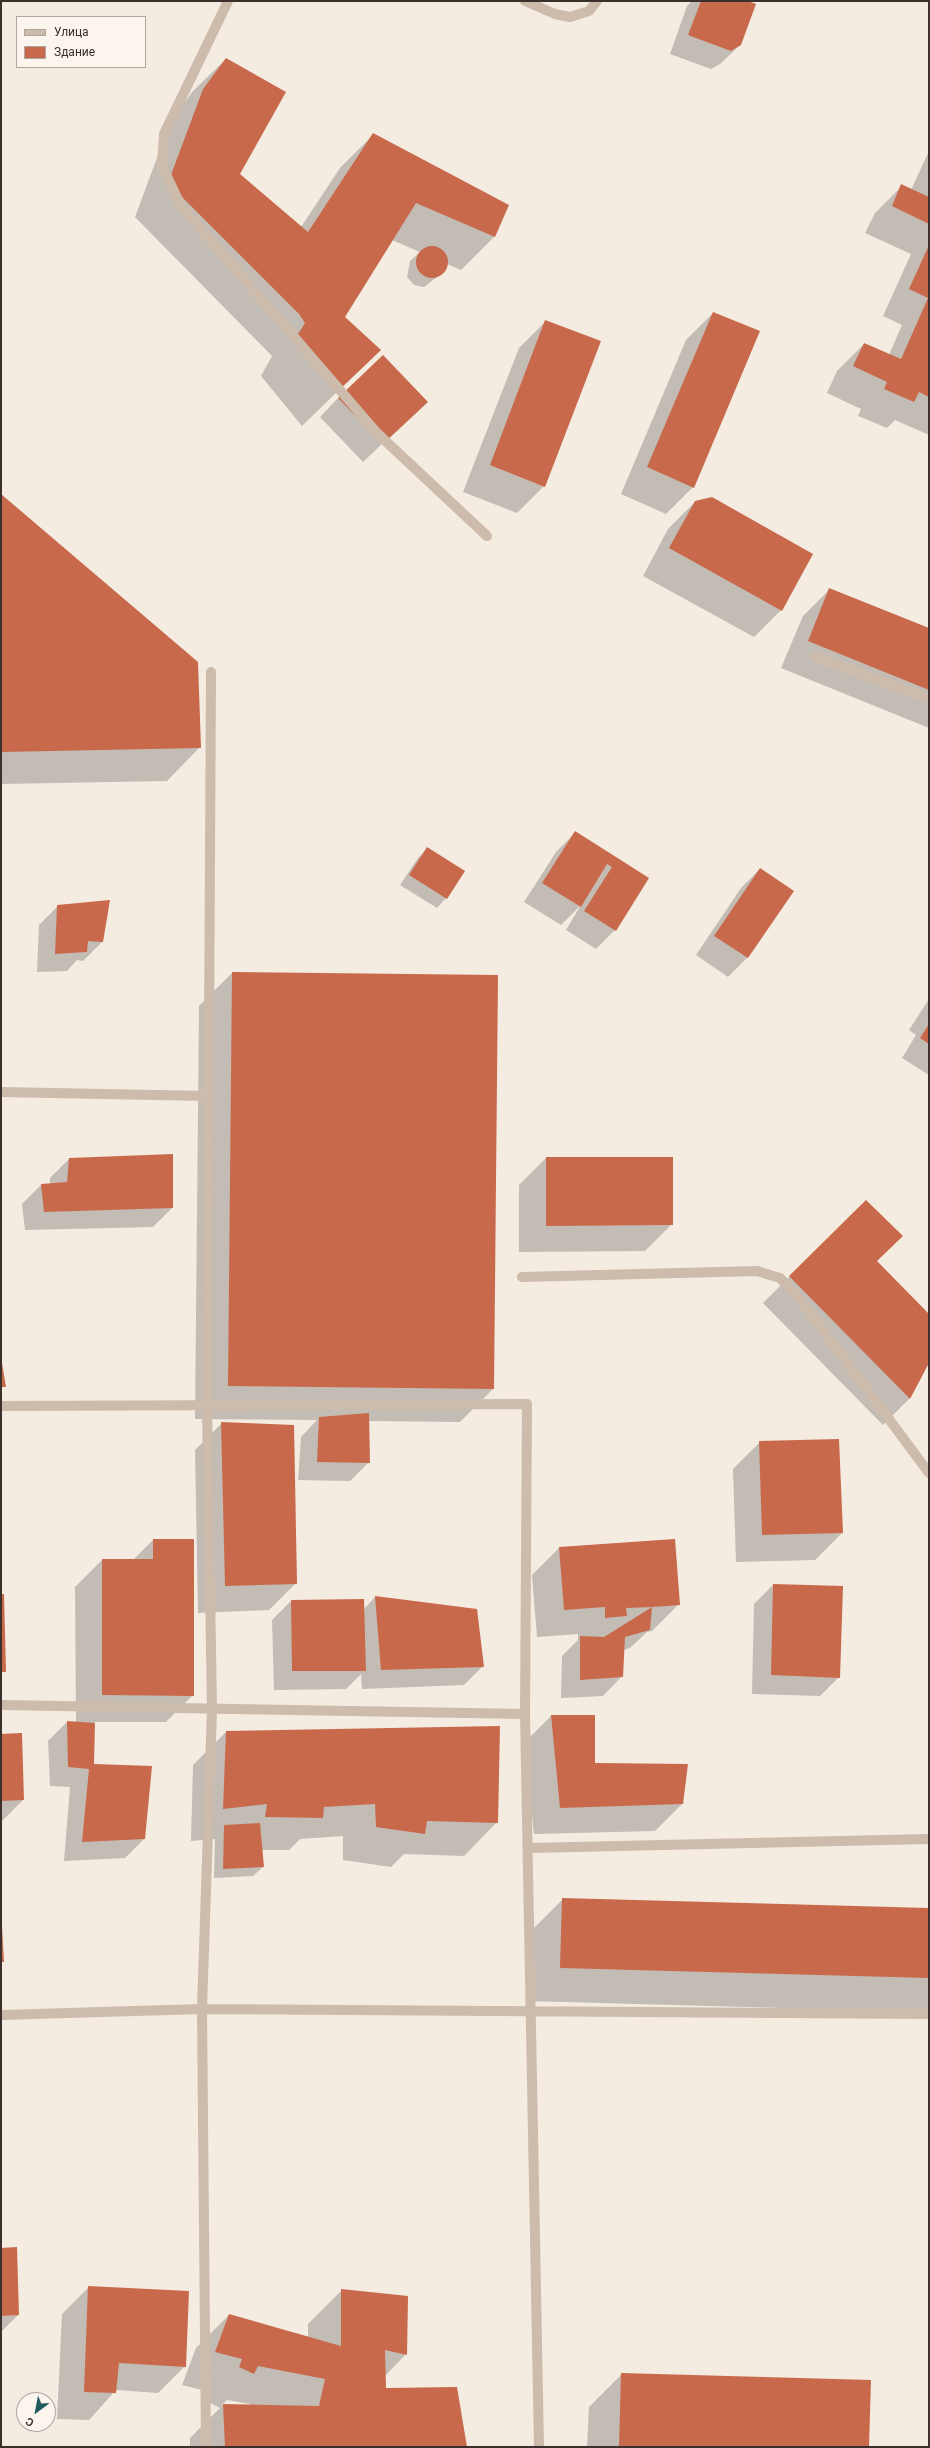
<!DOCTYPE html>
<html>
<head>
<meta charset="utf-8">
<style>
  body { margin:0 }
  #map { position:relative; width:930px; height:2448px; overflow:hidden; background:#f4ebe1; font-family:Roboto,sans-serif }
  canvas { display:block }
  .frame { position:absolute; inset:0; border:2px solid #3b302b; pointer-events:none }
  .legend { position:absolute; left:16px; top:16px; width:130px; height:52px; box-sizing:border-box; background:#fbf5ee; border:1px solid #aea6a0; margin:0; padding:5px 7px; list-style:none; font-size:12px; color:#3b302b }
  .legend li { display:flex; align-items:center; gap:8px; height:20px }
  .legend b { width:20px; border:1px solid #aea6a0 }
  .north { position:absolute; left:16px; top:2392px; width:40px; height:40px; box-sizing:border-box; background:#fbf5ee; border:1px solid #aea6a0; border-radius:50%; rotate:212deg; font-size:11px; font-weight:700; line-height:16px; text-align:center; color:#3b302b }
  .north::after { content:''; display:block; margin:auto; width:14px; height:18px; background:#1f5a5e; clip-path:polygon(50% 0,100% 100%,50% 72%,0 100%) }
</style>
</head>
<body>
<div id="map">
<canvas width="930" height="2448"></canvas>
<div class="frame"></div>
<ul class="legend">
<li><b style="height:5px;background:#cdbbac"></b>Улица</li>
<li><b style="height:11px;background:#c8694b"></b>Здание</li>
</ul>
<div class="north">С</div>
</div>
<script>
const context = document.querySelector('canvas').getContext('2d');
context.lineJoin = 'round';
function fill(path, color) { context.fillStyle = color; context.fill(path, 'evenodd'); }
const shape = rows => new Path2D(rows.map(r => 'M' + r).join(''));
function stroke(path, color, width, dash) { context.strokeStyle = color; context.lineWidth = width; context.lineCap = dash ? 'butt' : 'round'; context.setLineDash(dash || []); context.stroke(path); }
const shadow = shape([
  [692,1,745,1,740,45,720,64,711,69,670,54,687,6],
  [226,59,239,174,301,227,340,168,373,135,495,236,461,270,447,264,446,270,424,287,414,285,407,277,410,261,420,252,392,240,344,317,380,350,302,426,261,376,272,356,135,217,170,123,192,92],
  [929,151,929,435,895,420,887,428,858,416,861,409,827,393,837,371,864,344,889,355,902,325,883,316,911,254,865,233,875,213,902,186,911,190],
  [713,313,693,487,666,514,621,494,686,340],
  [546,321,544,486,517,513,463,492,519,348],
  [338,398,407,420,363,462,320,417],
  [1,495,200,747,167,781,1,784],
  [696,501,781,610,754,637,643,576,668,529],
  [830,589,929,629,929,728,781,668,803,616],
  [575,833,647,878,615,930,596,949,566,930,581,905,561,925,524,902,556,852],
  [428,848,446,898,437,908,400,885,418,858],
  [760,869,793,891,747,958,728,977,696,955,741,888],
  [58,906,102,942,83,961,77,960,67,971,37,972,39,925],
  [232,973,493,1389,460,1422,368,1421,369,1462,350,1481,298,1480,301,1437,317,1420,195,1419,199,1006],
  [929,999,929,1075,902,1058,916,1035,909,1030],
  [546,1158,672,1224,645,1251,519,1252,519,1185],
  [69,1159,172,1208,153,1227,25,1230,22,1204,41,1185,50,1184,50,1178],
  [866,1201,876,1262,929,1315,929,1361,909,1399,883,1425,763,1303],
  [222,1423,296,1583,269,1610,198,1613,195,1450],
  [760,1442,842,1533,815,1560,736,1562,733,1469],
  [153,1540,193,1695,166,1722,94,1722,93,1765,144,1839,125,1858,64,1861,70,1787,50,1786,48,1741,67,1722,76,1722,75,1587,102,1560,133,1560],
  [559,1548,679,1604,652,1631,647,1632,630,1648,624,1650,622,1676,603,1696,561,1698,562,1656,578,1640,578,1634,537,1637,532,1575],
  [773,1585,839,1677,820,1696,752,1694,754,1604],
  [375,1597,483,1666,464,1685,362,1689,361,1674,346,1689,274,1690,272,1620,291,1601,364,1609],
  [551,1716,594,1716,594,1764,682,1804,655,1831,534,1834,524,1743],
  [226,1732,497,1822,464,1856,404,1854,391,1867,343,1860,343,1836,300,1839,289,1850,261,1850,263,1867,253,1876,214,1878,215,1839,191,1841,193,1765],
  [1,1735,23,1800,1,1822],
  [563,1899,929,1909,929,2012,527,2001,530,1932],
  [1,2249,18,2315,1,2332],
  [89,2287,185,2366,158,2393,116,2390,89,2420,57,2419,62,2314],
  [341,2291,406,2354,385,2376,385,2389,466,2447,190,2447,190,2438,220,2408,206,2401,210,2392,182,2385,196,2348,229,2315,308,2337,308,2324],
  [227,2400,250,2404,250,2405,222,2405],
  [622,2374,868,2447,587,2447,589,2407]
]);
const building = shape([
  [701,1,748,1,756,4,741,45,731,51,688,35],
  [226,58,286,92,240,174,308,232,373,133,509,205,495,237,416,203,345,317,381,350,336,393,293,342,305,323,299,314,168,183,203,89],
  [901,184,929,197,929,224,892,206],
  [929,245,929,397,919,392,914,402,884,389,887,382,853,366,864,343,901,359,928,298,909,289],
  '416 262a16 16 0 1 1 32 0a16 16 0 1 1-32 0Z',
  [713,312,760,331,694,488,647,467],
  [545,320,601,341,545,487,490,465],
  [383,355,428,402,383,444,338,398],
  [1,494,198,662,201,748,1,752],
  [712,497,813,554,782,611,669,548,695,501],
  [829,588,929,628,929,690,808,641],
  [575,831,649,878,616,931,584,911,612,867,607,864,581,907,542,883],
  [427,847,465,871,447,899,409,875],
  [760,868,794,891,748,958,714,936],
  [110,900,103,942,88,941,87,952,55,954,57,905],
  [232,972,498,975,494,1389,228,1386],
  [929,1024,929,1044,920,1038],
  [173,1154,173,1208,44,1212,41,1184,67,1182,69,1158],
  [546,1157,673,1157,673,1225,546,1226],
  [866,1200,903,1236,877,1261,929,1314,929,1363,910,1399,789,1276],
  [1,1363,2,1363,6,1387,1,1387],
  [369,1413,370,1463,317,1462,319,1417],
  [221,1422,294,1425,297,1584,225,1586],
  [839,1439,843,1533,762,1535,759,1441],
  [153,1539,194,1539,194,1696,102,1695,102,1559,153,1559],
  [675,1539,680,1605,652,1607,650,1630,625,1637,623,1677,580,1680,580,1636,604,1637,652,1607,626,1608,627,1616,605,1618,605,1607,564,1610,559,1547],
  [773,1584,843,1586,840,1678,771,1675],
  [1,1594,4,1594,6,1672,1,1672],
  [375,1596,477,1609,484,1667,381,1670],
  [364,1599,366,1671,292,1671,291,1600],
  [551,1715,595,1715,595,1763,688,1764,683,1804,560,1808],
  [67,1721,95,1723,94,1764,152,1766,145,1839,82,1842,89,1769,68,1767],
  [500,1726,498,1823,427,1821,425,1834,376,1827,375,1804,324,1807,323,1818,265,1817,267,1804,223,1809,226,1731],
  [22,1733,24,1800,1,1801,1,1734],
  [260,1823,264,1867,223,1869,224,1825],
  [562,1898,929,1908,929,1978,560,1968],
  [1,1907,4,1962,1,1962],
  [17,2247,19,2315,1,2316,1,2248],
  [88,2286,189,2291,186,2367,119,2363,116,2393,84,2392],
  [341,2289,408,2296,407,2355,385,2350,386,2388,457,2387,467,2447,225,2447,223,2404,319,2406,325,2379,258,2366,254,2374,239,2367,242,2359,215,2352,229,2314,341,2346],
  [621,2373,871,2380,869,2447,619,2447]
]);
const street = shape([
  [228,1,164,134,162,166,181,206,377,433,487,536],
  [525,1,555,14,570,17,589,11,597,1],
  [816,657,929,699],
  [1,1092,207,1096],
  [522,1277,757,1271,780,1278,799,1298,929,1473],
  [1,1406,527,1404,525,1714,539,2447],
  [1,1705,525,1714],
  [529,1848,929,1839],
  [1,2015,202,2009,929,2014],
  [206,2447,202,2009,212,1710,207,1406,211,672]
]);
fill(shadow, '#0003');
fill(building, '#c8694b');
stroke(street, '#cdbbac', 10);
</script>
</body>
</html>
